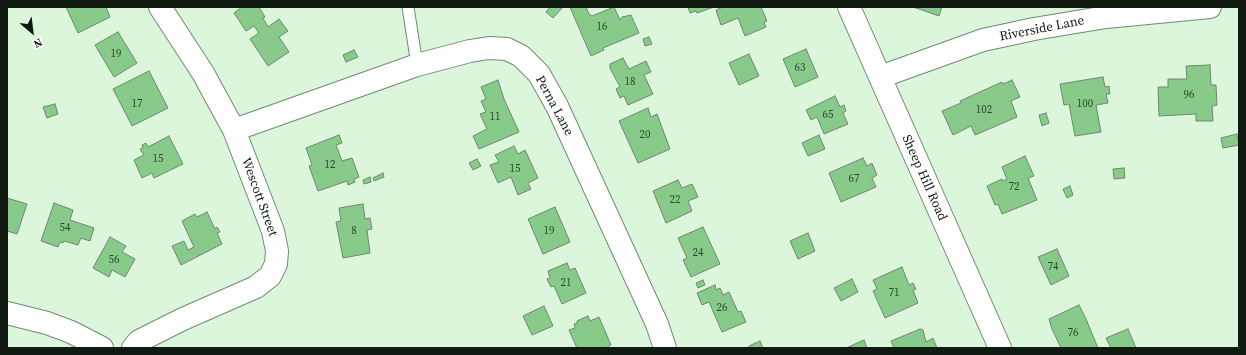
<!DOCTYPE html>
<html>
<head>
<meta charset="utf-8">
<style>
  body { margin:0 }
  #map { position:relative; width:1246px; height:355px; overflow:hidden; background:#dbf6db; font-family:"Source Serif 4",serif }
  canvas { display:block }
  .frame { position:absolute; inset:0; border:8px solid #101a10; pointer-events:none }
  .north { position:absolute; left:12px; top:12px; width:40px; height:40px; -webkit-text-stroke:3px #fff; paint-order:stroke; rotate:152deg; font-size:11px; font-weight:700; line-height:16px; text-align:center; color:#101a10 }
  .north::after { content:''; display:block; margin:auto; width:14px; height:18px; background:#101a10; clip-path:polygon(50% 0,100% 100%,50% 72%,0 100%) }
</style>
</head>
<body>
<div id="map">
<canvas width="1246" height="355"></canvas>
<div class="frame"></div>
<div class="north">N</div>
</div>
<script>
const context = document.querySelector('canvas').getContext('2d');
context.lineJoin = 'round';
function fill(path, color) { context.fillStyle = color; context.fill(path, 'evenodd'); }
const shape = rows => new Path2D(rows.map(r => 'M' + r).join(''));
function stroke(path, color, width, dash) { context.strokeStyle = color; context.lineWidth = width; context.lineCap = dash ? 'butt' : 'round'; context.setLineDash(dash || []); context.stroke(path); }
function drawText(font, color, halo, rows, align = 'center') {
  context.font = font + ' "Source Serif 4",serif'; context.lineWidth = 3; context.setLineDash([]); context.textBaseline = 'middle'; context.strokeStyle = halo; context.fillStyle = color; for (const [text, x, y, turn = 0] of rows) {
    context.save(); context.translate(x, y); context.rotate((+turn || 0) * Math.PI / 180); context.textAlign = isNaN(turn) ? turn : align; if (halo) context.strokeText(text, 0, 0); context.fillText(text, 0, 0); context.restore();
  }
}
const building = shape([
  [66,7,106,7,110,17,78,33,66,7],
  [242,7,259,7,265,17,263,18,268,27,279,19,288,31,279,37,289,52,268,66,250,39,259,33,254,26,246,31,234,13,242,7],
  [550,7,563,7,553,18,546,12,550,7],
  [570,7,586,7,589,14,592,16,614,7,620,20,622,17,631,15,639,33,603,48,604,50,591,56,570,7],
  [688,7,714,7,697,13,696,11,690,13,688,7],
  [723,7,761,7,767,21,764,22,766,27,745,36,738,18,721,25,716,10,723,7],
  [913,7,942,7,939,16,913,7],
  [118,32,137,63,114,77,95,45,118,32],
  [649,37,652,44,645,46,643,39,649,37],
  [806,49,818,77,795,87,783,59,806,49],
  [354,50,358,57,346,62,343,55,354,50],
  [749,54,759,76,739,85,729,63,749,54],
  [623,58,629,69,646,61,651,72,644,75,653,94,628,105,624,96,620,98,616,89,620,87,610,68,610,64,623,58],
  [1210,65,1211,85,1216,85,1217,105,1212,106,1213,121,1196,121,1196,114,1159,116,1158,87,1168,87,1168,79,1187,79,1186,66,1210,65],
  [149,71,168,108,132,126,113,89,149,71],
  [1103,77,1105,87,1109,86,1110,94,1106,94,1108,103,1096,105,1101,132,1075,136,1069,104,1064,105,1060,84,1103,77],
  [498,80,504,99,519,132,479,149,473,136,487,129,480,114,486,112,481,101,486,99,481,87,498,80],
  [1012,80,1020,97,1011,101,1017,117,975,135,971,126,953,135,942,111,961,103,960,101,1002,82,1003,84,1012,80],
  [835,96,840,107,844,105,846,111,843,113,848,124,824,134,817,117,811,120,806,110,835,96],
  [55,104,58,114,47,118,43,107,55,104],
  [648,108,651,117,657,114,670,149,638,163,619,121,648,108],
  [1046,113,1049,123,1042,126,1039,115,1046,113],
  [1237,134,1239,145,1223,148,1221,138,1237,134],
  [339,135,342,143,336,145,342,161,352,158,359,177,354,179,355,182,348,185,347,181,318,191,309,166,312,165,306,148,339,135],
  [819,135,825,149,808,156,802,143,819,135],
  [169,136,183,164,154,178,152,173,142,178,134,160,144,155,140,149,143,148,142,145,146,143,148,147,169,136],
  [514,146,518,154,525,150,538,178,528,183,531,189,518,195,511,177,498,183,490,165,499,162,495,155,514,146],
  [1025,156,1034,176,1028,178,1037,200,1002,214,998,204,995,205,987,186,1002,179,1003,181,1007,179,1002,167,1025,156],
  [863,158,867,166,872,163,877,175,872,178,876,187,841,202,829,173,863,158],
  [477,159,481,166,473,170,469,163,477,159],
  [1124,168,1125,178,1114,179,1113,169,1124,168],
  [383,173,384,177,374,181,373,178,383,173],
  [370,177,371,182,364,184,363,180,370,177],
  [678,180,682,188,692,184,698,197,688,201,692,211,666,223,653,191,678,180],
  [1070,186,1073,195,1067,198,1063,189,1070,186],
  [7,198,27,204,17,234,7,231,7,198],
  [54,203,73,210,70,220,94,228,90,241,81,238,78,245,64,241,63,243,60,242,58,247,41,241,54,203],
  [363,204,365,219,370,218,372,229,367,230,370,253,343,258,336,222,341,221,339,208,363,204],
  [555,207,570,242,543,254,528,219,555,207],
  [207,212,215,229,217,227,220,232,217,233,222,244,181,265,172,246,184,241,188,250,194,247,182,221,195,214,197,217,207,212],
  [703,227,720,264,691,277,683,260,687,258,678,238,703,227],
  [808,233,815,251,798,259,790,241,808,233],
  [110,237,126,246,122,252,135,259,125,277,112,270,109,277,93,268,110,237],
  [1057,249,1069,276,1051,285,1038,257,1057,249],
  [567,263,570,270,575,268,586,293,562,304,554,286,551,287,547,279,550,278,548,271,567,263],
  [902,267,909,285,913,283,916,289,913,290,918,303,885,318,873,291,877,289,873,280,902,267],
  [852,279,858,292,841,301,834,288,852,279],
  [703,280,705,285,698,288,696,283,703,280],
  [715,285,716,290,720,288,723,295,729,292,738,312,741,311,746,322,722,332,709,302,702,305,697,293,715,285],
  [1079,305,1086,319,1098,348,1061,348,1052,329,1049,319,1079,305],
  [544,306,553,326,532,335,523,316,544,306],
  [588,316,590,321,599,317,611,345,607,347,608,348,577,348,569,330,575,328,574,324,577,323,577,321,588,316],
  [920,329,923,330,926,342,933,338,937,348,894,348,891,341,920,329],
  [1128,329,1136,348,1111,348,1106,338,1128,329],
  [864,340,867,348,846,348,864,340],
  [760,341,763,348,747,348,751,345,760,341]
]);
const lane = shape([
  [408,7,417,65]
]);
const street = shape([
  [849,7,1000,348],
  [880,77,983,40,1034,29,1106,17,1210,7],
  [234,130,417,65,470,51,489,48,507,49,521,56,539,74,557,106,657,324,665,348],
  [133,348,139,341,183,319,256,287,270,276,276,264,277,251,273,231,234,130,203,73,160,7]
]);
const secondary = shape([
  [7,313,47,323,71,332,102,348]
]);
const numberNames = [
  ["16",602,27],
  ["19",116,54],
  ["63",800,68],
  ["18",630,82],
  ["96",1189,95],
  ["17",137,104],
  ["100",1085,104],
  ["102",984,110],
  ["65",828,115],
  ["11",495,117],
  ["20",645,135],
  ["15",158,159],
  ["12",330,165],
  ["15",515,169],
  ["67",854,179],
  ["72",1014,187],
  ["22",675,200],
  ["54",65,228],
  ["8",354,231],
  ["19",549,231],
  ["24",698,253],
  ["56",114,260],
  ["74",1053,267],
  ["21",566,283],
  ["71",894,293],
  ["26",722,308],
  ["76",1073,333]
];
const streetNames = [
  ["Riverside Lane",1042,29,-11],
  ["Perna Lane",554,106,62],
  ["Sheep Hill Road",924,178,66],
  ["Wescott Street",259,197,70]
];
fill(building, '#88ca8a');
stroke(building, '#6f886f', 1);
stroke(lane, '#718a71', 13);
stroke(street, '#718a71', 24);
stroke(secondary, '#718a71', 24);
stroke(lane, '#fff', 11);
stroke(street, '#fff', 22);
stroke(secondary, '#fff', 22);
drawText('11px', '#2e462e', null, numberNames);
drawText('13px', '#101a10', '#fff', streetNames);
</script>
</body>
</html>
